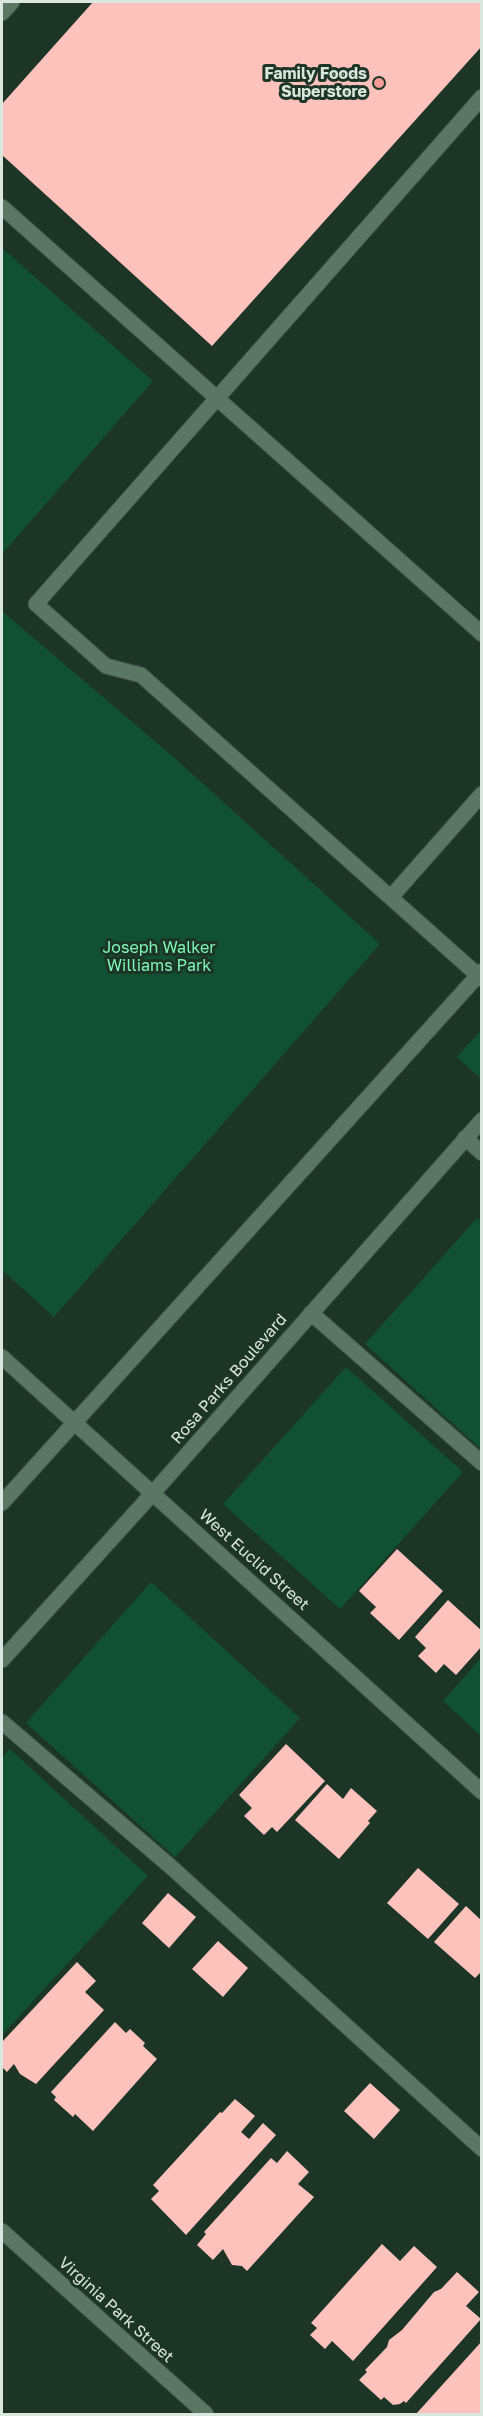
<!DOCTYPE html>
<html>
<head>
<meta charset="utf-8">
<style>
  body { margin:0 }
  #map { position:relative; width:483px; height:2416px; overflow:hidden; background:#1d3527; font-family:"Golos Text",sans-serif }
  canvas { display:block }
  .frame { position:absolute; inset:0; border:3px solid #d9e7de; pointer-events:none }
</style>
</head>
<body>
<div id="map">
<canvas width="483" height="2416"></canvas>
<div class="frame"></div>
</div>
<script>
const context = document.querySelector('canvas').getContext('2d');
context.lineJoin = 'round';
function fill(path, color) { context.fillStyle = color; context.fill(path, 'evenodd'); }
const shape = rows => new Path2D(rows.map(r => 'M' + r).join(''));
function stroke(path, color, width, dash) { context.strokeStyle = color; context.lineWidth = width; context.lineCap = dash ? 'butt' : 'round'; context.setLineDash(dash || []); context.stroke(path); }
function drawText(font, color, halo, rows, align = 'center') {
  context.font = font + ' "Golos Text",sans-serif'; context.lineWidth = 6; context.setLineDash([]); context.textBaseline = 'middle'; context.strokeStyle = halo; context.fillStyle = color; for (const [text, x, y, turn = 0] of rows) {
    context.save(); context.translate(x, y); context.rotate((+turn || 0) * Math.PI / 180); context.textAlign = isNaN(turn) ? turn : align; if (halo) context.strokeText(text, 0, 0); context.fillText(text, 0, 0); context.restore();
  }
}
const green = shape([
  [2,248,153,381,2,554],
  [2,611,178,761,380,944,54,1317,2,1270],
  [481,1030,482,1078,481,1079,457,1057],
  [477,1218,482,1222,481,1449,365,1344],
  [346,1367,463,1472,340,1609,223,1504],
  [151,1582,300,1718,175,1857,26,1723],
  [481,1658,481,1736,443,1701],
  [10,1749,148,1876,2,2035,2,1758]
]);
const building = shape([
  [93,2,482,2,482,46,212,346,2,155,2,104],
  [397,1549,443,1591,399,1640,370,1613,376,1607,359,1591],
  [448,1600,482,1631,482,1646,456,1675,444,1664,436,1673,418,1656,426,1648,415,1637],
  [286,1744,325,1781,277,1832,272,1827,264,1835,244,1816,252,1808,239,1795],
  [327,1784,343,1799,351,1788,377,1811,368,1821,370,1823,339,1859,295,1820],
  [418,1868,459,1904,428,1939,387,1903],
  [168,1893,196,1917,169,1948,142,1923],
  [466,1906,482,1921,482,1971,475,1978,434,1942],
  [218,1941,248,1968,223,1997,192,1969],
  [77,1962,96,1981,85,1992,104,2010,36,2084,20,2074,14,2064,7,2072,2,2067,2,2042],
  [115,2022,126,2033,130,2029,145,2043,143,2046,157,2059,93,2131,75,2114,73,2117,54,2100,56,2097,51,2092],
  [370,2083,400,2110,374,2139,344,2111],
  [235,2099,255,2116,241,2132,249,2139,263,2123,276,2135,186,2235,151,2199,159,2191,153,2185,220,2112,222,2113],
  [287,2151,309,2172,298,2184,314,2197,247,2271,242,2266,232,2265,223,2249,213,2260,197,2245,206,2234,204,2232,271,2158,277,2163],
  [382,2244,400,2261,414,2246,437,2267,353,2361,332,2341,325,2349,310,2335,317,2328,311,2323],
  [457,2272,479,2292,466,2306,481,2319,406,2403,404,2401,400,2404,393,2405,384,2397,381,2400,359,2380,367,2372,365,2370,387,2347,389,2340,402,2330,434,2292,441,2289],
  [482,2341,482,2414,416,2414]
]);
const minor = shape([
  [2,13,12,2],
  [482,97,36,604,106,666,141,675,482,979],
  [2,207,482,634],
  [391,897,482,794],
  [465,1138,482,1153],
  [311,1313,482,1463],
  [2,1357,482,1792],
  [2,1503,482,971],
  [2,1660,153,1493,482,1120],
  [2,1722,170,1866,482,2149],
  [2,2231,206,2414]
]);
const markers = [
  [379,83,6,"#f59c94"]
];
const poiNames = [
  ["Family Foods",367,74],
  ["Superstore",367,92]
];
const parkNames = [
  ["Joseph Walker",159,948],
  ["Williams Park",159,966]
];
const streetNames = [
  ["Rosa Parks Boulevard",229,1379,-49],
  ["West Euclid Street",254,1560,42],
  ["Virginia Park Street",116,2310,42]
];
fill(green, '#115133');
fill(building, '#fec2bc');
stroke(minor, '#3c5146', 17);
stroke(minor, '#5c7666', 15);
for (const [x, y, r, color] of markers) { const dot = new Path2D(); dot.arc(x, y, r, 0, 2 * Math.PI); context.fillStyle = color; context.fill(dot); stroke(dot, '#1d3527', 2); }
drawText('bold 16px', '#d9e7de', '#1d3527', poiNames, 'right');
drawText('16px', '#7df8b6', '#1d3527', parkNames);
drawText('16px', '#d9e7de', '#1d3527', streetNames);
</script>
</body>
</html>
